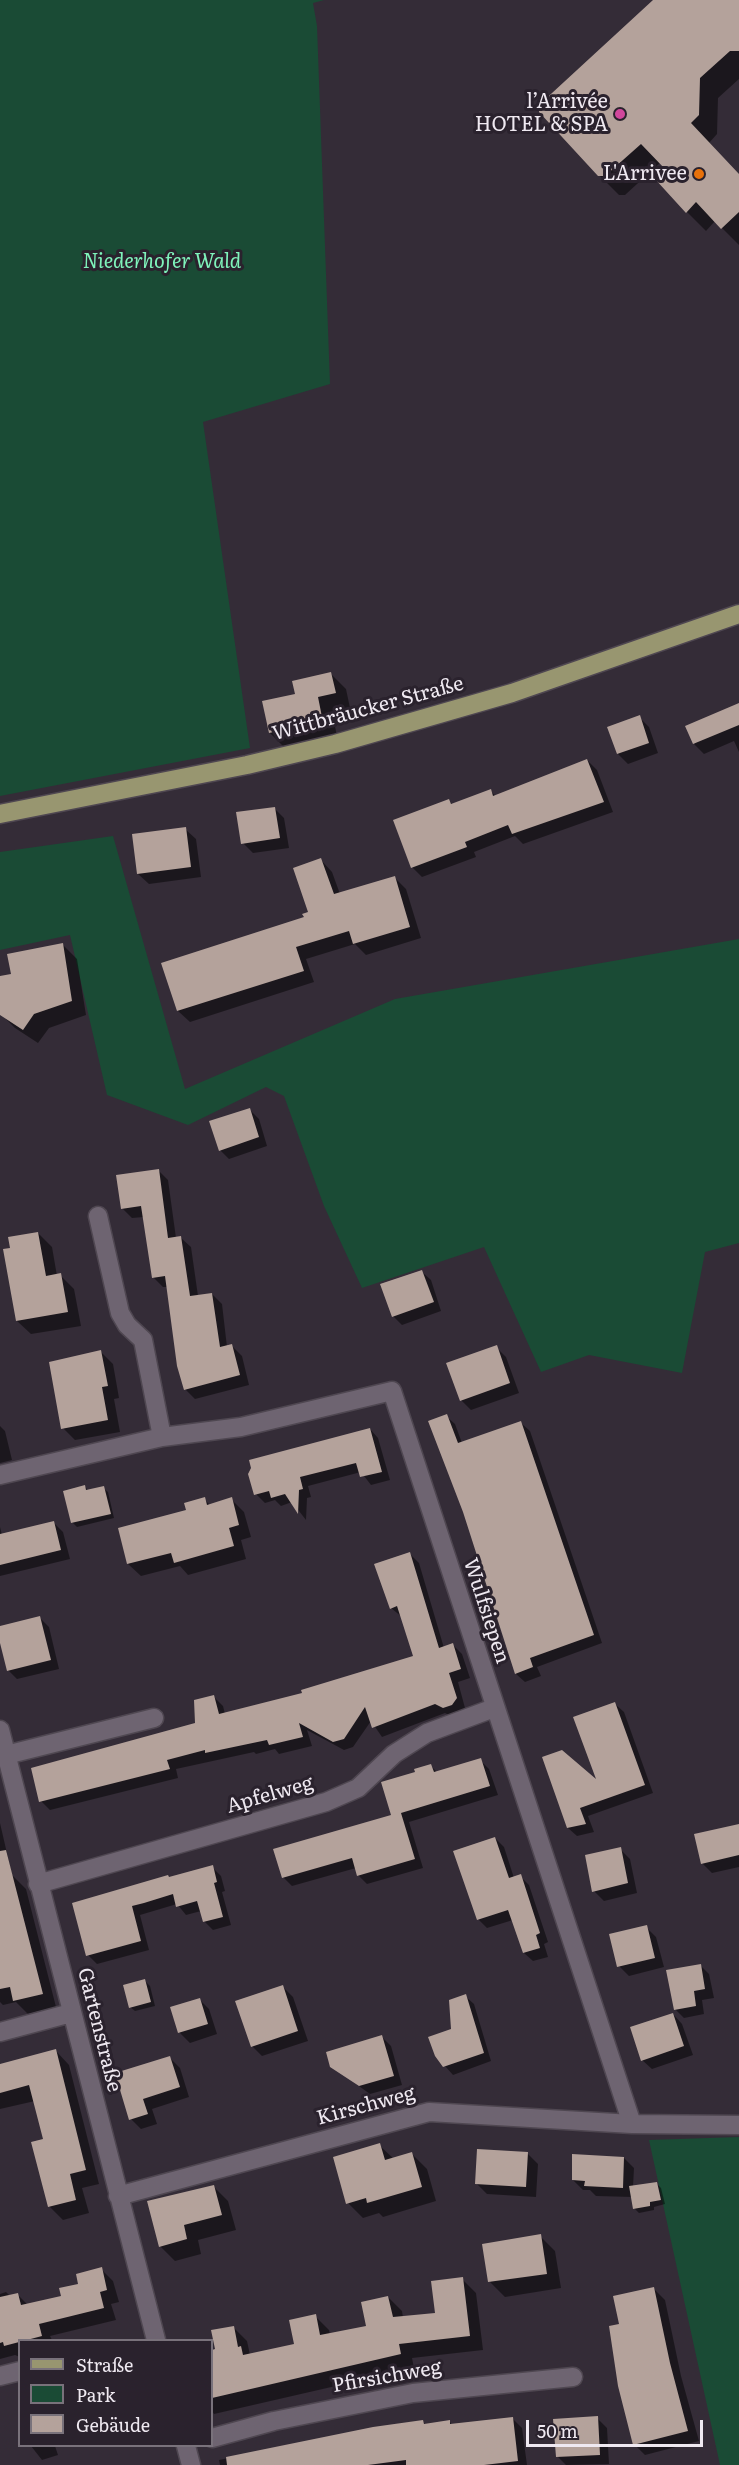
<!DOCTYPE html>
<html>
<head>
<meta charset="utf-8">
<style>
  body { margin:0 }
  #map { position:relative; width:739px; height:2465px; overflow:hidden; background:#342c37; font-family:Literata,serif }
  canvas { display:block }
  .legend { position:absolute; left:18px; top:2339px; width:195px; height:108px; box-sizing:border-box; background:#2a222d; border:2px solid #79727b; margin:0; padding:8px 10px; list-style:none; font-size:18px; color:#efe9f1 }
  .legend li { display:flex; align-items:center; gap:12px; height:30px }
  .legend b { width:30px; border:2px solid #79727b }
  .scale { position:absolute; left:526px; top:2420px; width:177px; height:27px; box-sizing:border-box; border:3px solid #efe9f1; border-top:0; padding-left:8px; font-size:18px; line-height:21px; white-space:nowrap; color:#efe9f1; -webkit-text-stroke:4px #2a222d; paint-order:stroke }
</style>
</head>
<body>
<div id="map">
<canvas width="739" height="2465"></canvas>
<ul class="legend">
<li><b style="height:8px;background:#989670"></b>Straße</li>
<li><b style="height:16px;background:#1a4b35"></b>Park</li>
<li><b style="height:16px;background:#b4a29b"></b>Gebäude</li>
</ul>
<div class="scale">50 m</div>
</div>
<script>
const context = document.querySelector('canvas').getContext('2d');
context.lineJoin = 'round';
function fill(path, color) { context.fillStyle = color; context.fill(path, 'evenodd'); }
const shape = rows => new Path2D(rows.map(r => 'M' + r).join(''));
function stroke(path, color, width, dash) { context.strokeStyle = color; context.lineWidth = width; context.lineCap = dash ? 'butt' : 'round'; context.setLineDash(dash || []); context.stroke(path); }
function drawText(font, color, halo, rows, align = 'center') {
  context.font = font + ' Literata,serif'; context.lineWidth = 6; context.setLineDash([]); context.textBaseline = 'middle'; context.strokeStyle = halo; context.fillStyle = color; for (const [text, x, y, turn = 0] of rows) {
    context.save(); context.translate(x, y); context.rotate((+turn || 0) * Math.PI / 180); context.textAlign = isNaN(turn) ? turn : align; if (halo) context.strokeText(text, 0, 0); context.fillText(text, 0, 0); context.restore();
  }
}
const green = shape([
  [0,0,324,0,313,3,317,26,330,384,203,422,250,748,0,796],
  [113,836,185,1089,395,999,739,939,739,1243,705,1252,682,1373,589,1355,541,1372,484,1247,362,1288,324,1206,284,1096,266,1087,188,1125,107,1095,70,935,0,950,0,852],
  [739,2137,739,2465,720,2465,649,2140]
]);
const shadow = shape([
  [655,0,739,0,739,79,718,98,717,134,709,143,739,175,739,245,715,221,706,231,687,212,667,170,661,162,625,195,619,195,599,175],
  [331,674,346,689,350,708,332,712,337,736,285,748,270,733,296,695],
  [739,709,739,752,734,741,704,754,694,744],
  [639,717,649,727,658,753,628,764,618,754],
  [587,760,597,770,613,812,523,844,515,836,474,852,476,857,422,877,412,867,449,801,453,805,490,791,496,796],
  [274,808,284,818,289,848,253,853,243,843],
  [185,829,196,839,201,877,149,884,138,874],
  [321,860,332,872,340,894,394,877,406,889,421,938,366,955,355,944,306,959,314,982,190,1022,178,1011,163,964,305,918,310,913],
  [63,945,77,959,86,1015,49,1028,38,1043,15,1028,0,1013,0,978,12,975],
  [250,1110,259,1119,267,1146,229,1159,220,1150],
  [158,1170,168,1180,176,1238,181,1238,191,1247,198,1296,212,1294,222,1304,227,1347,232,1346,242,1356,249,1385,195,1399,185,1389,168,1287,163,1287,153,1277,144,1217,132,1218,122,1208],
  [38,1233,52,1247,57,1276,60,1275,74,1289,81,1326,31,1334,17,1321,12,1249],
  [422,1272,431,1280,441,1311,402,1325,393,1316],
  [496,1347,506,1357,519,1393,471,1410,461,1400],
  [101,1352,113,1364,119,1398,114,1399,120,1432,75,1440,63,1428],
  [446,1416,455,1424,462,1443,521,1423,530,1431,602,1643,537,1667,541,1676,525,1682,516,1674],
  [0,1426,5,1431,12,1460,0,1463],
  [370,1429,378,1438,390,1480,371,1485,361,1472,308,1486,311,1497,307,1498,306,1520,292,1502,281,1506,275,1500,265,1503,256,1494],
  [85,1487,89,1491,103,1488,108,1492,114,1518,77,1527,72,1522],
  [204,1499,210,1505,231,1499,244,1512,251,1537,241,1540,246,1559,188,1575,180,1566,141,1576,128,1564],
  [54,1523,63,1532,70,1559,0,1576,0,1527,2,1535],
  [410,1554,419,1563,444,1648,453,1645,462,1654,470,1678,458,1682,465,1708,461,1714,453,1717,445,1713,382,1737,371,1721,353,1747,344,1750,307,1730,312,1746,279,1754,275,1749,256,1754,254,1752,176,1769,178,1778,50,1810,41,1801,197,1724,214,1697,223,1706,225,1714,304,1694,415,1657,402,1617,391,1608],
  [40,1618,49,1627,59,1669,17,1679,8,1670,0,1628],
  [615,1704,624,1712,653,1793,588,1816,594,1832,577,1836,568,1828,544,1758,599,1783],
  [480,1760,489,1769,498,1795,409,1822,423,1868,367,1884,358,1875,356,1868,292,1886,283,1877,393,1816,417,1773,431,1766,438,1773],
  [0,1823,12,1875,26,1889,56,2007,28,2014,16,2002,3,2005,0,2002],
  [739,1825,739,1867,712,1873,702,1863],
  [495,1838,504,1847,514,1878,520,1876,529,1885,548,1942,544,1944,548,1957,533,1961,524,1953,513,1920,487,1928,478,1919],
  [620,1849,630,1859,637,1893,604,1901,594,1891],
  [212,1867,221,1876,225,1891,222,1892,231,1925,213,1930,204,1921,201,1911,186,1915,177,1904,140,1915,149,1950,97,1964,88,1955,74,1904],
  [646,1927,656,1937,664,1967,629,1976,619,1966],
  [700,1965,709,1974,714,1998,702,2000,704,2014,684,2018,675,2009],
  [145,1981,150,1986,155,2006,135,2011,130,2007],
  [283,1987,293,1997,308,2041,262,2056,252,2046],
  [465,1996,474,2004,491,2061,453,2075,445,2066,453,2030],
  [199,1999,209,2009,217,2034,190,2043,180,2033,172,2008],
  [673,2014,682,2024,693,2055,652,2069,642,2060],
  [382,2037,391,2046,402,2085,370,2094,331,2066],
  [56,2051,69,2065,99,2184,82,2188,89,2213,63,2220,49,2206,45,2140,35,2101,0,2109,0,2066],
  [170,2058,180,2068,189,2097,152,2109,157,2124,141,2129,131,2119,117,2074],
  [379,2145,394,2159,412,2154,427,2169,436,2201,383,2217,379,2213,363,2218,348,2203],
  [528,2154,538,2164,536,2197,487,2194,477,2184],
  [624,2158,634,2168,633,2187,656,2183,661,2188,665,2204,654,2207,654,2210,639,2213,634,2208,632,2197,596,2196,590,2190,583,2190,573,2180],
  [213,2186,228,2201,236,2230,198,2240,201,2254,175,2261,160,2246],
  [540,2236,555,2251,561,2288,505,2297,490,2282],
  [101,2269,113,2281,119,2302,111,2304,116,2320,50,2336,52,2340,20,2340,20,2357,15,2355,0,2359,0,2294,6,2292,10,2296,17,2294,28,2305,63,2297],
  [462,2279,476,2293,483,2350,412,2358,414,2368,214,2414,212,2411,212,2351,217,2350,233,2327,247,2341,250,2355,295,2345,315,2316,329,2330,330,2335,368,2327,388,2297,402,2311,403,2318,437,2314],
  [654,2289,665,2300,681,2376,699,2441,645,2455,634,2444],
  [512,2418,522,2428,527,2465,220,2465,219,2460,373,2429,423,2422,426,2425,450,2422,453,2426],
  [597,2418,607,2428,609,2464,566,2465,558,2457],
  [31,2446,55,2446,58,2455,42,2460]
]);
const building = shape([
  [653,0,739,0,739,51,730,51,700,78,699,115,691,123,739,174,739,212,721,229,696,202,686,213,655,179,665,169,641,144,605,176,598,176,539,112,539,105],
  [331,672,336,693,318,697,323,722,269,733,262,701,295,694,292,681],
  [739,703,739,725,693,744,685,726],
  [640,715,649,743,617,754,607,727],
  [587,759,604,802,512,834,508,825,465,842,467,847,411,868,393,820,449,799,451,804,491,789,493,796],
  [275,807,280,838,241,844,236,812],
  [186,827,191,867,137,874,132,834],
  [321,858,334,894,395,876,410,927,353,944,349,931,296,947,304,971,177,1011,161,963,304,917,302,914,308,912,293,868],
  [63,943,72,1001,34,1014,23,1030,0,1015,0,976,11,974,7,954],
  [250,1108,259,1137,219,1151,209,1121],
  [159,1169,168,1238,181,1236,190,1296,212,1293,220,1347,232,1344,240,1375,184,1390,177,1366,165,1276,152,1278,141,1206,121,1209,116,1175],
  [38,1232,46,1276,61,1273,68,1312,16,1321,3,1249,10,1248,8,1237],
  [422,1270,434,1302,392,1317,380,1284],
  [497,1345,510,1383,460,1401,446,1363],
  [101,1350,108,1386,102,1387,108,1420,61,1429,49,1362],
  [447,1414,458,1443,521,1421,594,1635,530,1658,533,1667,515,1674,463,1512,428,1421],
  [370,1428,382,1472,360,1477,356,1463,300,1477,303,1489,299,1490,298,1514,285,1494,271,1498,269,1491,254,1495,248,1474,251,1468,249,1460],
  [85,1485,86,1490,104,1486,111,1514,71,1523,63,1491],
  [205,1497,207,1505,232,1497,239,1525,229,1528,234,1546,174,1563,171,1553,127,1564,118,1528,186,1510,184,1503],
  [54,1521,61,1550,0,1565,0,1534],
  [410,1552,439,1648,453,1643,461,1669,449,1673,457,1698,452,1705,443,1708,435,1704,372,1728,365,1707,344,1739,333,1742,299,1723,303,1737,269,1745,267,1740,205,1753,205,1750,167,1760,170,1769,39,1802,31,1768,195,1723,194,1700,214,1695,219,1714,302,1693,301,1690,413,1656,397,1606,390,1609,374,1564],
  [40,1616,51,1660,7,1671,0,1643,0,1626],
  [615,1702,645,1785,580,1808,586,1824,567,1828,542,1757,562,1750,596,1779,573,1717],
  [481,1758,490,1786,401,1813,415,1859,357,1876,352,1858,282,1878,273,1849,391,1815,381,1782,415,1772,414,1769,431,1764,434,1772],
  [739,1824,739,1855,701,1864,694,1834],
  [495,1837,509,1878,521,1874,540,1933,536,1935,540,1948,523,1953,508,1910,477,1920,453,1851],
  [621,1847,628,1883,592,1892,585,1855],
  [6,1850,43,1994,13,2001,10,1987,0,1989,0,1851],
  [213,1865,217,1882,214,1883,223,1917,203,1922,197,1901,176,1907,173,1894,144,1903,132,1906,141,1941,86,1956,72,1903,168,1875,169,1877],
  [647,1925,655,1958,617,1967,609,1934],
  [701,1964,705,1989,694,1991,696,2006,674,2010,666,1970],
  [145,1979,151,2002,129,2008,123,1985],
  [283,1985,298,2031,251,2047,235,2001],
  [466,1994,484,2053,443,2067,435,2056,428,2037,451,2029,449,2000],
  [200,1998,208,2024,178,2033,170,2007],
  [673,2013,684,2046,641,2061,630,2027],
  [382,2035,394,2076,359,2086,330,2067,326,2052],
  [56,2049,86,2170,70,2174,76,2200,48,2207,31,2142,43,2139,29,2085,0,2093,0,2064],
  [170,2056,180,2087,143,2099,148,2114,129,2120,115,2073],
  [380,2143,385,2160,412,2152,422,2187,367,2203,366,2198,346,2204,333,2157],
  [477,2149,528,2152,526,2187,475,2184],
  [572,2154,624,2157,623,2188,584,2186,585,2181,572,2180],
  [657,2182,661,2200,650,2202,650,2206,633,2209,629,2186],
  [214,2185,222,2215,184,2225,187,2239,159,2247,147,2201],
  [541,2234,547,2274,488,2282,482,2244],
  [102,2267,107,2290,100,2292,104,2308,39,2324,42,2336,4,2346,3,2342,0,2343,0,2297,18,2293,21,2305,61,2296,59,2288,78,2284,76,2274],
  [463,2277,470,2336,399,2344,401,2354,212,2398,212,2350,215,2349,211,2330,234,2326,238,2347,241,2346,243,2355,294,2344,289,2320,316,2314,320,2335,366,2326,361,2302,388,2296,393,2317,435,2313,431,2281],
  [654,2287,670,2363,688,2431,633,2445,618,2386,609,2326,619,2324,613,2296],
  [598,2416,600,2455,556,2457,553,2419],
  [513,2417,518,2461,484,2465,406,2465,406,2460,368,2465,227,2465,226,2457,373,2427,423,2420,424,2424,450,2420,450,2424]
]);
const minor = shape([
  [98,1216,120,1313,127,1325,143,1340,162,1437],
  [0,1475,162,1437,241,1427,392,1391,632,2124],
  [0,1730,156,2340],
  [6,1755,154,1718],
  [38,1884,326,1802,358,1788,394,1754,427,1733,494,1708],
  [0,2032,71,2013],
  [118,2196,429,2112,632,2124,739,2125],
  [0,2376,20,2371],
  [212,2438,274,2421,413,2393,573,2377],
  [186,2446,191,2465]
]);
const major = shape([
  [0,814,247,765,335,744,512,693,739,614]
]);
const markers = [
  [620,114,6,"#d1479c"],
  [699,174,6,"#e8710a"]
];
const poiNames = [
  ["l’Arrivée",608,102],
  ["HOTEL & SPA",608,125],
  ["L'Arrivee",687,174]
];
const parkNames = [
  ["Niederhofer Wald",162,262]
];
const streetNames = [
  ["Wittbräucker Straße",368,709,-15],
  ["Wulfsiepen",486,1611,72],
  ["Apfelweg",270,1795,-16],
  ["Gartenstraße",99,2030,76],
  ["Kirschweg",366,2106,-15],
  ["Pfirsichweg",387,2377,-10]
];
fill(green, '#1a4b35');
fill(shadow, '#0007');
fill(building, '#b4a29b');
stroke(minor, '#4f4751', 21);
stroke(major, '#4f4751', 21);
stroke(minor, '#6e6471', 18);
stroke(major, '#989670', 18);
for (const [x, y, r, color] of markers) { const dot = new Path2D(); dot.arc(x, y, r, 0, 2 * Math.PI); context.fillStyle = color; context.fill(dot); stroke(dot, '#2a222d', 2); }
drawText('20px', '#efe9f1', '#2a222d', poiNames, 'right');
drawText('italic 20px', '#7ff3bb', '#2a222d', parkNames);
drawText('20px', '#efe9f1', '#2a222d', streetNames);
</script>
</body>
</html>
